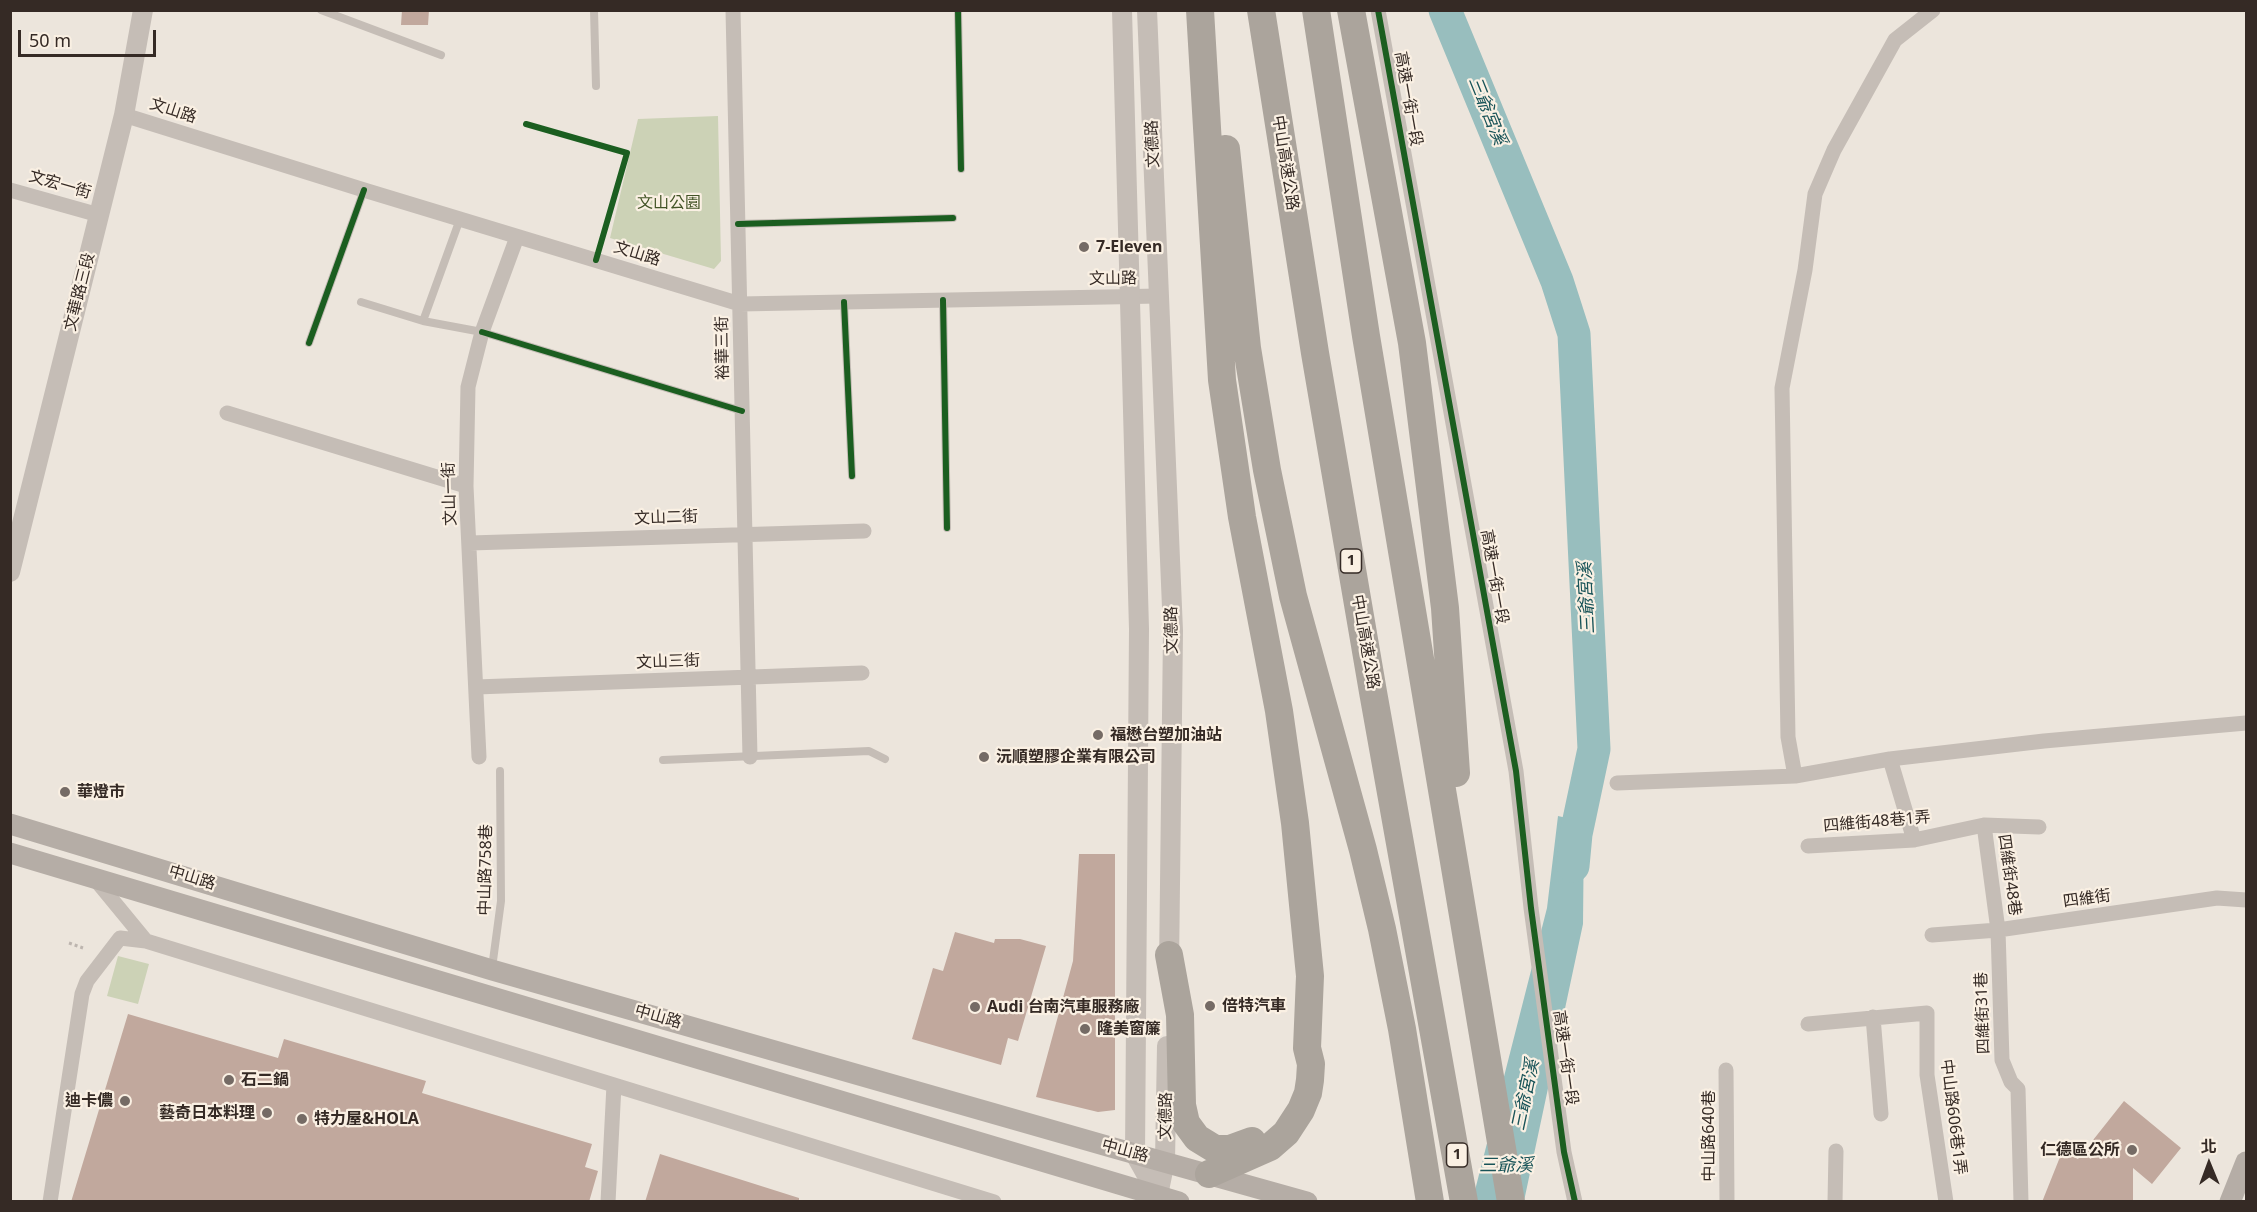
<!DOCTYPE html>
<html>
<head>
<meta charset="utf-8">
<style>
  body { margin:0 }
  #map { position:relative; width:2257px; height:1212px; overflow:hidden; background:#ece5dc; font-family:"Noto Sans","Noto Sans TC",sans-serif }
  canvas { display:block }
  .frame { position:absolute; inset:0; border:12px solid #352a25; pointer-events:none }
  .north { position:absolute; left:2179px; top:1134px; width:60px; height:60px; -webkit-text-stroke:4px #faf0e3; paint-order:stroke; rotate:359deg; font-size:16px; font-weight:700; line-height:24px; text-align:center; color:#352a25 }
  .north::after { content:''; display:block; margin:auto; width:21px; height:27px; background:#352a25; clip-path:polygon(50% 0,100% 100%,50% 72%,0 100%) }
  .scale { position:absolute; left:18px; top:30px; width:138px; height:27px; box-sizing:border-box; border:3px solid #352a25; border-top:0; padding-left:8px; font-size:18px; line-height:21px; white-space:nowrap; color:#352a25; -webkit-text-stroke:4px #faf0e3; paint-order:stroke }
</style>
</head>
<body>
<div id="map">
<canvas width="2257" height="1212"></canvas>
<div class="frame"></div>
<div class="north">北</div>
<div class="scale">50 m</div>
</div>
<script>
const context = document.querySelector('canvas').getContext('2d');
context.lineJoin = 'round';
function fill(path, color) { context.fillStyle = color; context.fill(path, 'evenodd'); }
const shape = rows => new Path2D(rows.map(r => 'M' + r).join(''));
function stroke(path, color, width, dash) { context.strokeStyle = color; context.lineWidth = width; context.lineCap = dash ? 'butt' : 'round'; context.setLineDash(dash || []); context.stroke(path); }
function drawText(font, color, halo, rows, align = 'center') {
  context.font = font + ' "Noto Sans","Noto Sans TC",sans-serif'; context.lineWidth = 4.5; context.setLineDash([]); context.textBaseline = 'middle'; context.strokeStyle = halo; context.fillStyle = color; for (const [text, x, y, turn = 0] of rows) {
    context.save(); context.translate(x, y); context.rotate((+turn || 0) * Math.PI / 180); context.textAlign = isNaN(turn) ? turn : align; if (halo) context.strokeText(text, 0, 0); context.fillText(text, 0, 0); context.restore();
  }
}
const green = shape([
  [718,116,721,261,714,269,610,238,638,119],
  [118,956,149,964,138,1004,107,996]
]);
const water = shape([
  [1558,816,1584,822,1583,924,1524,1201,1472,1202,1547,908]
]);
const river = shape([
  [1445,10,1557,281,1574,334,1594,749,1576,834,1573,866]
]);
const building = shape([
  [402,10,429,10,428,25,401,25],
  [1079,854,1115,854,1115,1110,1098,1112,1036,1097,1073,961],
  [955,932,994,943,995,939,1020,939,1046,946,1018,1041,1008,1038,1001,1065,912,1039,933,968,943,971],
  [128,1014,278,1058,284,1039,426,1081,422,1093,592,1144,585,1167,598,1171,589,1202,71,1202],
  [2124,1101,2181,1148,2152,1184,2133,1168,2133,1202,2042,1202,2062,1152,2078,1159],
  [660,1154,799,1198,799,1202,645,1202]
]);
const path = shape([
  [69,943,83,948]
]);
const service = shape([
  [321,10,441,55],
  [594,10,596,86],
  [958,10,961,169],
  [738,224,953,218],
  [943,300,947,528],
  [361,302,423,321,482,332,742,411],
  [844,302,852,476],
  [423,321,460,219],
  [309,343,364,190],
  [663,760,869,751,885,759],
  [492,968,501,901,500,771]
]);
const minor = shape([
  [733,10,750,757],
  [1378,10,1516,771,1531,908,1564,1152,1575,1202],
  [124,115,364,190,740,304,1159,296],
  [10,190,99,215],
  [227,413,466,486],
  [470,543,864,531],
  [476,687,862,673],
  [479,757,466,486,468,387,482,332,517,237],
  [1890,759,1914,840],
  [1795,776,1788,737,1782,388,1805,270,1815,194,1834,150,1895,40,1933,10],
  [1617,783,1795,776,1890,759,2044,741,2246,723],
  [1984,825,1998,930,2002,1060,2011,1082,2018,1089,2021,1202],
  [1808,846,1914,840,1984,825,2039,827],
  [95,879,146,941,994,1202],
  [1932,935,1998,930,2217,898,2246,900],
  [1873,1017,1881,1114],
  [1808,1024,1927,1013,1927,1075,1946,1202],
  [1726,1070,1727,1202],
  [50,1202,82,994,87,981,120,938,146,941],
  [608,1202,614,1085],
  [1835,1202,1836,1151]
]);
const tertiary = shape([
  [1122,10,1139,629,1135,1154,1158,1195],
  [1147,10,1173,631,1169,968],
  [10,572,124,115,143,10],
  [1158,1195,1165,1161,1167,1046]
]);
const secondary = shape([
  [10,824,492,970,1114,1148,1307,1202],
  [10,853,1179,1202],
  [2230,1202,2246,1162]
]);
const motorway = shape([
  [1200,10,1222,380,1242,517,1279,711,1295,823,1310,976,1307,1048,1311,1064,1310,1080,1308,1093,1301,1110,1286,1133,1270,1147,1209,1174],
  [1261,10,1315,353,1373,692,1464,1202],
  [1316,10,1366,336,1511,1202],
  [1351,10,1412,343,1445,608,1456,773],
  [1226,149,1247,348,1267,470,1293,596,1363,850,1382,929,1402,1029,1430,1202],
  [1169,955,1180,1015,1182,1105,1186,1123,1197,1138,1215,1149,1230,1149,1252,1141]
]);
const cycleway = shape([
  [958,10,961,169],
  [1378,10,1516,771,1531,908,1564,1152,1575,1202],
  [526,124,627,153,596,260],
  [738,224,953,218],
  [943,300,947,528],
  [844,302,852,476],
  [482,332,742,411],
  [309,343,364,190]
]);
const markers = [
  [1084,247,6,"#756b65"],
  [1098,735,6,"#756b65"],
  [984,757,6,"#756b65"],
  [65,792,6,"#756b65"],
  [1210,1006,6,"#756b65"],
  [975,1007,6,"#756b65"],
  [1085,1029,6,"#756b65"],
  [229,1080,6,"#756b65"],
  [125,1101,6,"#756b65"],
  [267,1113,6,"#756b65"],
  [302,1119,6,"#756b65"],
  [2132,1150,6,"#756b65"]
];
const shields = [
  [1351,561,21],
  [1457,1155,21]
];
const shieldNames = [
  ["1",1351,561],
  ["1",1457,1155]
];
const streetNames = [
  ["高速一街一段",1408,99,80],
  ["文山路",173,111,18],
  ["文德路",1153,144,-92],
  ["中山高速公路",1285,163,81],
  ["文宏一街",60,185,16],
  ["文山路",637,254,17],
  ["文山路",1113,279,-1],
  ["文華路三段",80,292,-76],
  ["裕華三街",723,348,-91],
  ["文山一街",450,494,-92],
  ["文山二街",666,518,-2],
  ["高速一街一段",1494,577,80],
  ["文德路",1172,630,-91],
  ["中山高速公路",1365,642,80],
  ["文山三街",668,662,-2],
  ["四維街48巷1弄",1877,822,-5],
  ["中山路758巷",486,870,-89],
  ["四維街48巷",2009,875,82],
  ["中山路",192,878,17],
  ["四維街",2087,899,-8],
  ["四維街31巷",1983,1013,-92],
  ["中山路",658,1017,16],
  ["高速一街一段",1565,1058,82],
  ["文德路",1166,1116,-89],
  ["中山路606巷1弄",1953,1117,83],
  ["中山路640巷",1709,1136,-90],
  ["中山路",1125,1151,15]
];
const parkNames = [
  ["文山公園",669,203]
];
const poiNames = [
  ["7-Eleven",1096,247],
  ["福懋台塑加油站",1110,735],
  ["沅順塑膠企業有限公司",996,757],
  ["華燈市",77,792],
  ["倍特汽車",1222,1006],
  ["Audi 台南汽車服務廠",987,1007],
  ["隆美窗簾",1097,1029],
  ["石二鍋",241,1080],
  ["迪卡儂",113,1101,"right"],
  ["藝奇日本料理",255,1113,"right"],
  ["特力屋&HOLA",314,1119],
  ["仁德區公所",2120,1150,"right"]
];
const waterNames = [
  ["三爺宮溪",1487,111,68],
  ["三爺宮溪",1587,598,-93],
  ["三爺宮溪",1526,1095,-78],
  ["三爺溪",1506,1166]
];
fill(green, '#ccd2b6');
fill(water, '#98bebe');
stroke(river, '#98bebe', 33);
fill(building, '#c1a89d');
stroke(path, '#bdb5af', 3, [3, 3]);
stroke(service, '#c5bdb6', 8);
stroke(minor, '#c5bdb6', 15);
stroke(tertiary, '#c5bdb6', 20);
stroke(secondary, '#b5ada6', 21);
stroke(motorway, '#aba49c', 28);
stroke(cycleway, '#1b5e20', 6);
for (const [x, y, r, color] of markers) { const dot = new Path2D(); dot.arc(x, y, r, 0, 2 * Math.PI); context.fillStyle = color; context.fill(dot); stroke(dot, '#faf0e3', 2); }
for (const [x, y, w] of shields) { const box = new Path2D(); box.roundRect(x - w / 2, y - 12, w, 24, 4.5); context.fillStyle = '#faf0e3'; context.fill(box); stroke(box, '#352a25', 1.5); }
drawText('bold 15px', '#352a25', null, shieldNames);
drawText('16px', '#352a25', '#faf0e3', streetNames);
drawText('16px', '#435427', '#faf0e3', parkNames);
drawText('bold 16px', '#352a25', '#faf0e3', poiNames, 'left');
drawText('italic 18px', '#185358', '#faf0e3', waterNames);
</script>
</body>
</html>
